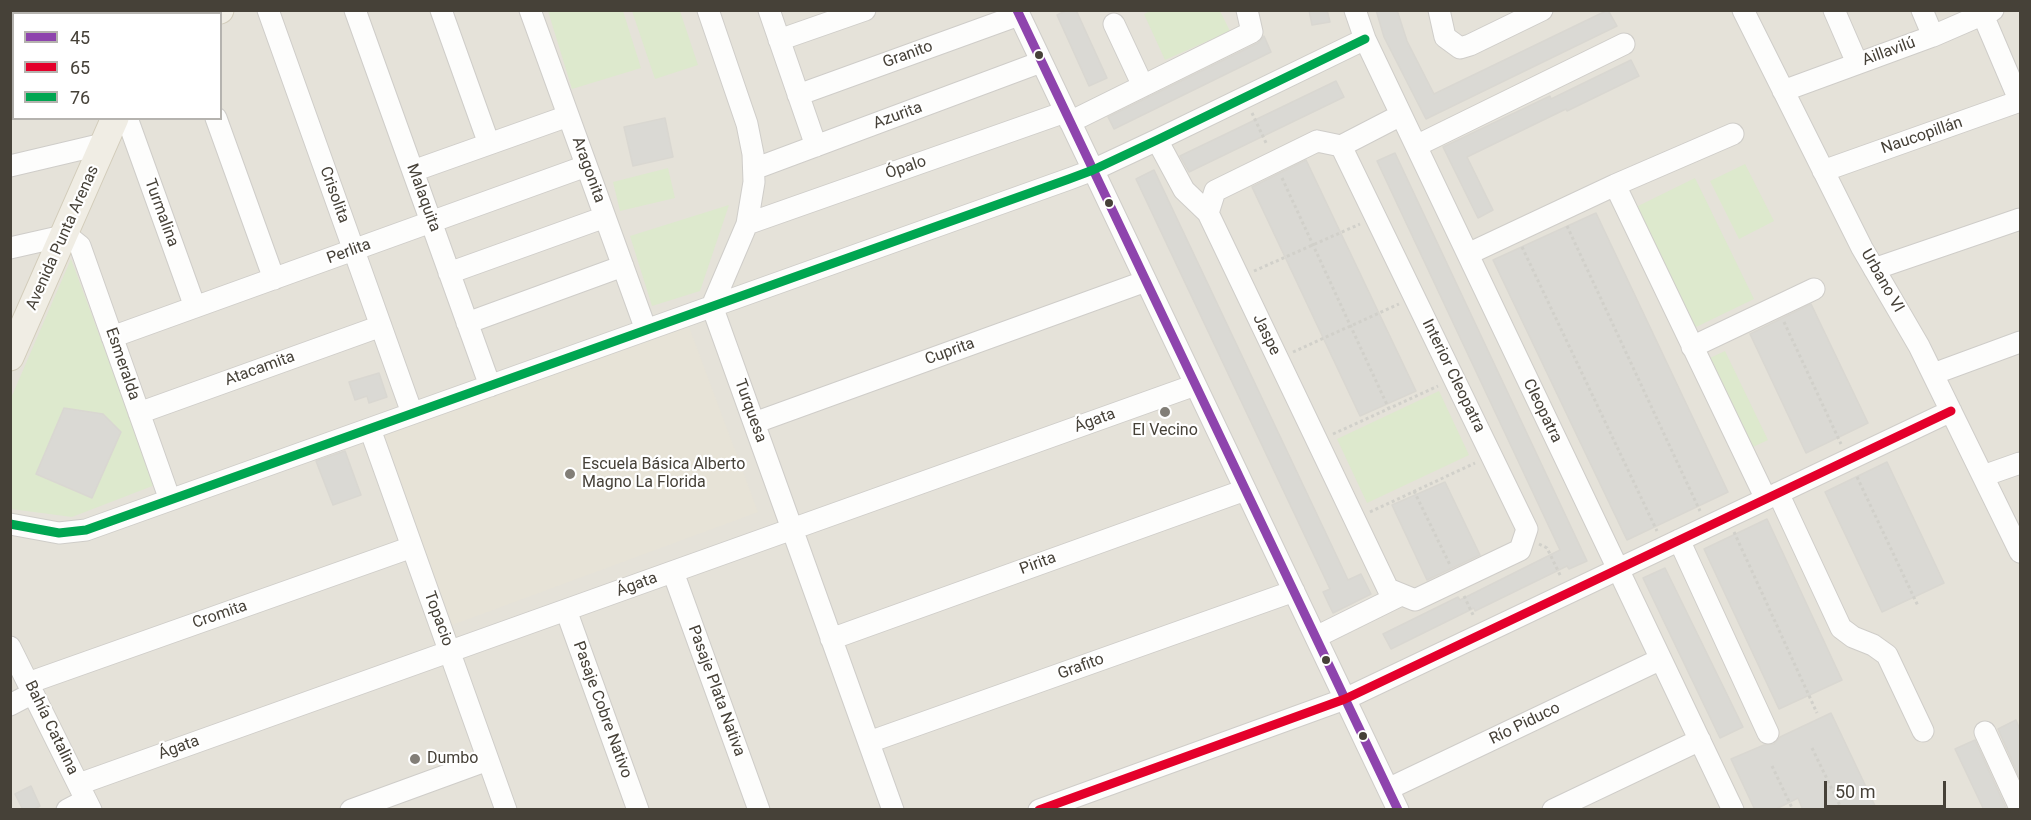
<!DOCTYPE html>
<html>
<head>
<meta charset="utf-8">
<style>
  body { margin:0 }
  #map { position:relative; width:2031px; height:820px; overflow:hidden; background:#f1f0eb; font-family:Roboto,sans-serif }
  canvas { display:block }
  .frame { position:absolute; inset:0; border:12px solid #464138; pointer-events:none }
  .legend { position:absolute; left:12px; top:12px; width:210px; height:108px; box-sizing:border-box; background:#fff; border:2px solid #b5b3af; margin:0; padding:8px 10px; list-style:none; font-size:18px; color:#464138 }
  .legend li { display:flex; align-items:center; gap:12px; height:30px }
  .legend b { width:30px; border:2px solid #b5b3af }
  .scale { position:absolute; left:1824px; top:781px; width:122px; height:27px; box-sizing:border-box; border:3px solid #464138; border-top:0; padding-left:8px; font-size:18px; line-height:21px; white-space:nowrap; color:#464138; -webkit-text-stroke:4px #fff; paint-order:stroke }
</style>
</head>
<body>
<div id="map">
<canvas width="2031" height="820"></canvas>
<div class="frame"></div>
<ul class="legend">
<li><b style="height:8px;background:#8e44ad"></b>45</li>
<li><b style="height:8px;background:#e4002b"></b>65</li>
<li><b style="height:8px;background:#00a651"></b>76</li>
</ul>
<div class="scale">50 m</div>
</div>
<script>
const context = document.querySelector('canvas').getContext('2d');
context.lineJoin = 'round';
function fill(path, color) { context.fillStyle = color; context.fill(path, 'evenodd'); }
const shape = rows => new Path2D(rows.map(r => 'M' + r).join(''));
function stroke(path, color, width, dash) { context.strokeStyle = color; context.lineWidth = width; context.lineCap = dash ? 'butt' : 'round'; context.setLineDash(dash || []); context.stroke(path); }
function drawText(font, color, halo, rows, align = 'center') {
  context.font = font + ' Roboto,sans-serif'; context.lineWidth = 4.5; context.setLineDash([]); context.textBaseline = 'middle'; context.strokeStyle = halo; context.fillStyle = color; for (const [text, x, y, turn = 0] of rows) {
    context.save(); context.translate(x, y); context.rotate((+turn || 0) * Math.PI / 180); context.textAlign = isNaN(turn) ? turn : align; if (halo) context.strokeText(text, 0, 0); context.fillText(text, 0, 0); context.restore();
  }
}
const residential = shape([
  [10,11,2020,11,2020,809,11,809],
  [14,14,220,14,220,118,14,118]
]);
const education = shape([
  [688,324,758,512,452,625,382,436]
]);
const green = shape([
  [1152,10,1220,11,1230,31,1165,60,1144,14],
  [548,11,623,11,641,68,572,89],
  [632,11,680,11,698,65,655,79],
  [1745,164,1774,221,1739,239,1710,181],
  [668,168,675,198,620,211,613,182],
  [1695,178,1754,299,1692,329,1634,208],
  [729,205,700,291,652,306,630,236],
  [71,259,155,485,72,517,11,509,11,398],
  [1725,351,1768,440,1753,447,1710,358],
  [1439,391,1469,455,1367,503,1337,439]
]);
const building = shape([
  [1067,10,1076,10,1107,78,1089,86,1057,15,1067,10],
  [1309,10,1327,10,1330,22,1312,25,1309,10],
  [1376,10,1397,10,1407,41,1434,94,1608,10,1617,26,1426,119,1384,37,1376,10],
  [1264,36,1271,52,1114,129,1108,117,1258,43,1264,36],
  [1631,60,1639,76,1567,111,1566,109,1467,157,1493,210,1478,218,1443,147,1550,96,1551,99,1631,60],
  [1336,81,1344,97,1189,172,1180,156,1336,81],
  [665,118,673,157,633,166,624,127,665,118],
  [1395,153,1587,561,1569,569,1567,566,1475,611,1474,608,1391,649,1383,634,1458,597,1460,600,1560,550,1377,161,1395,153],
  [1306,160,1416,391,1360,416,1252,187,1306,160],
  [1154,170,1348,580,1361,574,1371,594,1333,613,1323,592,1330,589,1136,179,1154,170],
  [1596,213,1728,492,1627,540,1493,260,1596,213],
  [1811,304,1868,423,1806,453,1750,334,1811,304],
  [379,373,387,397,369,403,367,396,355,400,349,382,379,373],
  [64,408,103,414,121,432,92,498,36,474,64,408],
  [345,451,361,495,333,505,316,461,345,451],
  [1887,462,1944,583,1882,612,1825,492,1887,462],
  [1445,482,1480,555,1427,580,1392,505,1445,482],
  [1767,519,1842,680,1779,709,1704,549,1767,519],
  [1665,568,1743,727,1720,738,1643,578,1665,568],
  [1831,713,1877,810,1803,810,1798,798,1774,810,1755,810,1731,759,1764,745,1774,744,1780,737,1831,713],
  [2016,720,2020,730,2020,779,1998,729,2016,720],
  [1975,740,2007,810,1984,810,1955,749,1975,740],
  [31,786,40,806,33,810,23,810,15,794,31,786]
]);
const path = shape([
  [1252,113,1267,145],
  [1282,178,1389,409],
  [1567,226,1700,511],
  [1522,247,1657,531],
  [1254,271,1360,224],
  [1784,322,1841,444],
  [1293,352,1399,304],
  [1333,434,1438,386],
  [1857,477,1918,606],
  [1414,491,1450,565],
  [1370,512,1475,463],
  [1734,532,1817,713],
  [1539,544,1547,548,1561,577],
  [1464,596,1474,617],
  [1812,748,1842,810],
  [1772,766,1793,810]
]);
const minor = shape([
  [268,10,412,413],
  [355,10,490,386],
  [441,10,489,144],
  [530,10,646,330],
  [708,10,747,124,753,154,754,182,747,224,712,306,893,810],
  [769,10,816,146],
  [1017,10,1398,810],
  [1355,10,1365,39,1733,810],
  [1439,10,1445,37,1460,48,1470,45,1542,10],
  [1743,10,1862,248,1919,346,2020,552],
  [1834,10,1857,63],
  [1922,10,1933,36],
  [1983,15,2020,102],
  [1114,24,1143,86],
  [779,40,865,10],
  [1783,91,1933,36,1993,10],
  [798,95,1019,15],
  [127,118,195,307],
  [216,118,274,279],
  [1070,122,1252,32,1247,10],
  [1157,140,1184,190,1208,213],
  [1317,141,1341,146,1527,529,1520,550,1415,600,1388,589,1208,213,1215,191,1317,141],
  [1341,146,1401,115],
  [1416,146,1624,44],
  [10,166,103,144],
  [754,169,1041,62],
  [413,171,568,116],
  [1823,171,2020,101],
  [1615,185,1733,134],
  [747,224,1065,112],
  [10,248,63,236,70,238,80,246,170,500],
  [1468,254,1615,185,1766,499],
  [1874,269,2020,219],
  [449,273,605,217],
  [467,323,623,266],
  [112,337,586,166],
  [1692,347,1814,289],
  [1933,374,2020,342],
  [139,413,381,326],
  [754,423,1146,281],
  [370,429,506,810],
  [1983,476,2020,463],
  [1778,493,1841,628,1853,637,1873,645,1887,655,1923,731],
  [10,524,59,533,86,530,1069,179,1093,170,1157,140,1365,39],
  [1679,540,1768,733],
  [673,572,759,810],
  [566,610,638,810],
  [1316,637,1401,595],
  [831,639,1245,490],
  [10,647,91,810],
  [28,683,412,547],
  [10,705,33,693],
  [1985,732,2020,808],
  [869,742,1294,591],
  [79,784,1195,385],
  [1388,789,1661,659],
  [67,810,86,800],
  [351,810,488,760],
  [1039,810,1345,699,1951,411],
  [1553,810,1700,740]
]);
const major = shape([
  [152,10,153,14],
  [207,14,220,10],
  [10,60,14,60],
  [10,357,115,118]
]);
const bus1 = shape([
  [1017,10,1398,810]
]);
const bus2 = shape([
  [1039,810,1345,699,1951,411]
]);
const bus3 = shape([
  [10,524,59,533,86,530,1069,179,1093,170,1157,140,1365,39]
]);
const markers = [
  [1039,55,5,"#464138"],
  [1109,203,5,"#464138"],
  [1165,412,6,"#827e77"],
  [570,474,6,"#827e77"],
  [1326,660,5,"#464138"],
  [1363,736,5,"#464138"],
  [415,759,6,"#827e77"]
];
const streetNames = [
  ["Aillavilú",1889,52,-20],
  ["Granito",908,55,-20],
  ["Azurita",898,116,-20],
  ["Naucopillán",1922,136,-19],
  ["Ópalo",906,168,-19],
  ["Aragonita",588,170,70],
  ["Crisolita",334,195,70],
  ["Malaquita",423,198,70],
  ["Turmalina",161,213,70],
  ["Avenida Punta Arenas",63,238,-66],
  ["Perlita",349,252,-20],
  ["Urbano VI",1882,281,60],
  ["Jaspe",1266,335,64],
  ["Cuprita",950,352,-20],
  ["Esmeralda",122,364,71],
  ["Atacamita",260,369,-20],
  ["Interior Cleopatra",1453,376,64],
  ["Turquesa",750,411,70],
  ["Cleopatra",1542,411,64],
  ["Ágata",1095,421,-20],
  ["Pirita",1038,564,-20],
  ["Ágata",637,585,-20],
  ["Cromita",220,615,-19],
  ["Topacio",438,619,70],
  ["Grafito",1081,667,-20],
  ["Pasaje Plata Nativa",716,691,70],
  ["Pasaje Cobre Nativo",602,710,70],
  ["Río Piduco",1525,724,-26],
  ["Bahía Catalina",51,728,64],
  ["Ágata",179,748,-20]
];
const poiNames = [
  ["El Vecino",1165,431,"center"],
  ["Escuela Básica Alberto",582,465],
  ["Magno La Florida",582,483],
  ["Dumbo",427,759]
];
fill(residential, '#e5e2d9');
fill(education, '#e7e3d7');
fill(green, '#dde9cd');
fill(building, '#dad9d4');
stroke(building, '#d9d7d1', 1.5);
stroke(minor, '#cfcdc9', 23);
stroke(major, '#d2ccba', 29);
stroke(path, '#d1d0ca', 3, [3, 3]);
stroke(minor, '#fdfdfc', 21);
stroke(major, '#f0ede4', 27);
stroke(bus1, '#8e44ad', 9);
stroke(bus2, '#e4002b', 9);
stroke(bus3, '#00a651', 9);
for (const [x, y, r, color] of markers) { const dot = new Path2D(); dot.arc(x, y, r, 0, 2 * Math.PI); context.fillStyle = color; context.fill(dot); stroke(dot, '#fff', 2); }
drawText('16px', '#464138', '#fff', streetNames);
drawText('16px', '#464138', '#fff', poiNames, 'left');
</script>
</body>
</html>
